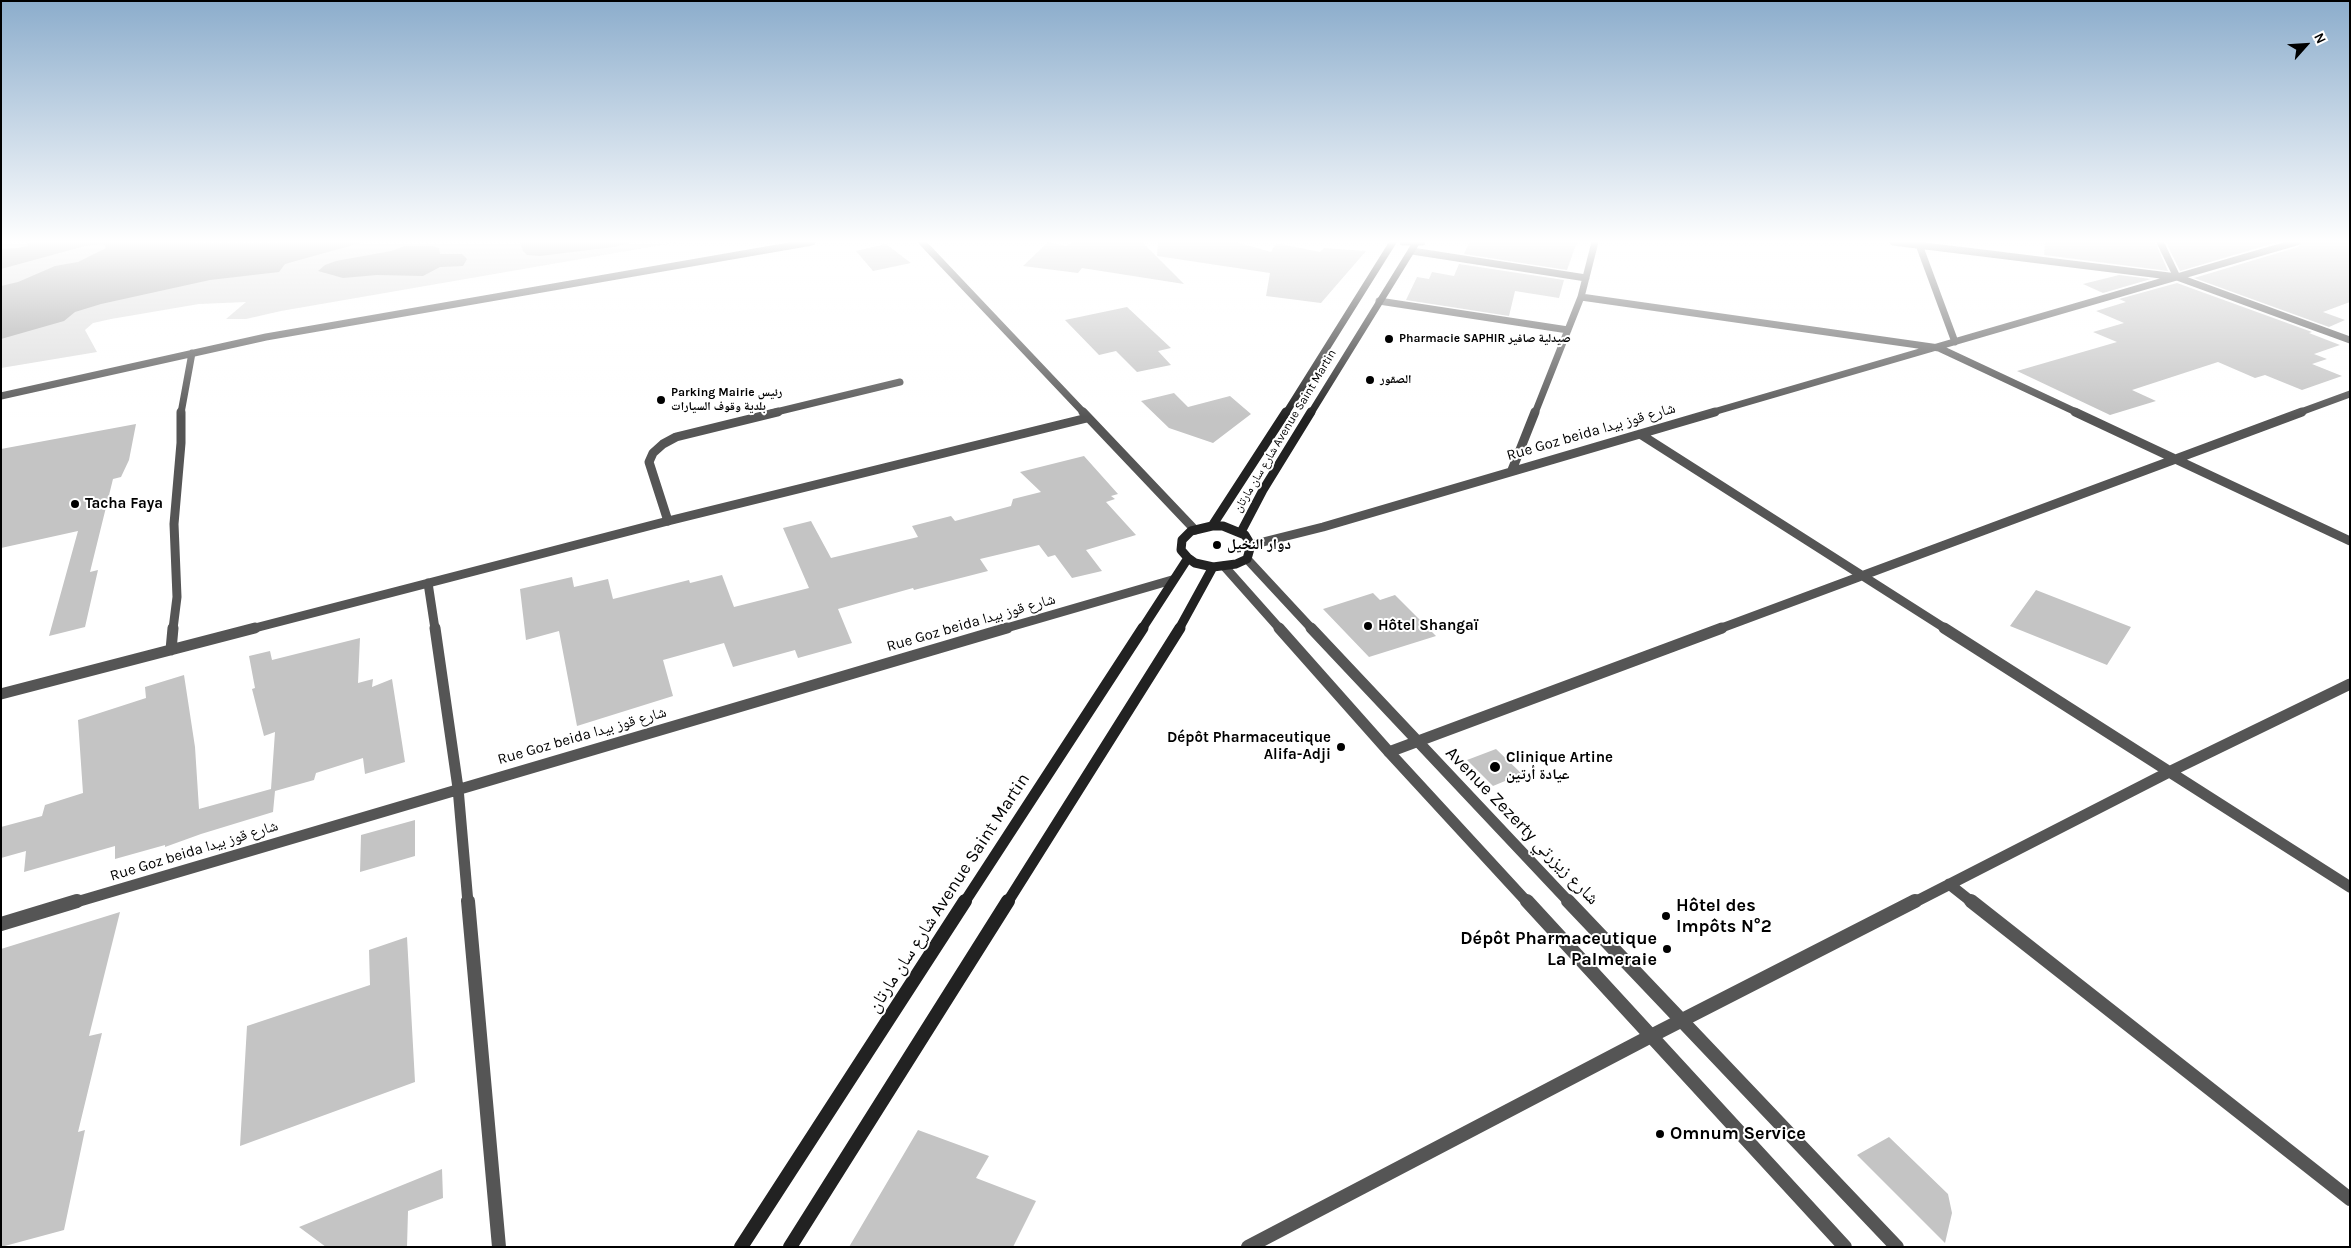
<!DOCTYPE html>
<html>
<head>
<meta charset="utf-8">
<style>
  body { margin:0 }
  #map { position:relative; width:2351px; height:1248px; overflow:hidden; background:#fff; font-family:Karla,sans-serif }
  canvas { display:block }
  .frame { position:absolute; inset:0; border:2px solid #000; pointer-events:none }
  .north { position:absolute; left:2281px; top:20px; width:50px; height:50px; -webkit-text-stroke:4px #fff; paint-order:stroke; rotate:64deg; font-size:14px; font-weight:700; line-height:20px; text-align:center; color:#000 }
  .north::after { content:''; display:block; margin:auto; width:18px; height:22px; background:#000; clip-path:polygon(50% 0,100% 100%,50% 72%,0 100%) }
</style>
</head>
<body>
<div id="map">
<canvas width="2351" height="1248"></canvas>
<div class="frame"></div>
<div class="north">N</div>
</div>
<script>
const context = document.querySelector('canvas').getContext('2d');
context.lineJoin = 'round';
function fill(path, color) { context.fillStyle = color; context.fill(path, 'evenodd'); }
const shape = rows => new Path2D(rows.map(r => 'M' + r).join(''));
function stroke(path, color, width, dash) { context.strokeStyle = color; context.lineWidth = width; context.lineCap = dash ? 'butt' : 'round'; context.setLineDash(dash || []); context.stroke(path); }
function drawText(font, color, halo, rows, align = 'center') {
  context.font = font + ' Karla,"Noto Naskh Arabic",sans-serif'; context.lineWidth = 4; context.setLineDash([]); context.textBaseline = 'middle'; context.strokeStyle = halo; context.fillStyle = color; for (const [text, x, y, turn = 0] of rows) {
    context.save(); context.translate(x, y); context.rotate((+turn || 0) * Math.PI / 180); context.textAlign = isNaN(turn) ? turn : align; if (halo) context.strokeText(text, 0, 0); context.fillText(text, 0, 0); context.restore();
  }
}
const green = shape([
  [1,242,679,242,281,311,246,319,226,319,246,302,199,304,111,319,93,323,85,330,97,352,1,368]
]);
const water = shape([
  [29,242,249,243,364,242,285,264,279,272,210,280,101,304,75,312,64,321,1,339,1,286,18,282,55,266,78,262,106,248,104,244,85,246,1,269,1,249,18,248,28,246],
  [520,242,634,242,614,247,540,256,527,255,523,251],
  [405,246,432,246,439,248,440,254,462,254,467,259,463,266,440,267,423,276,377,275,343,278,318,271,325,265,336,261,391,251]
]);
const building = shape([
  [1048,242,1067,246,1072,242,1142,242,1184,284,1082,268,1078,273,1023,266],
  [1158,242,1236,242,1271,252,1276,243,1320,252,1324,248,1366,251,1321,303,1266,296,1270,273,1157,256],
  [1469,242,1577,242,1567,270,1464,254],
  [2045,242,2155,242,2168,271,2044,255],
  [2166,242,2278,242,2180,271],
  [2302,242,2350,242,2350,302,2323,312,2345,320,2329,327,2194,278,2298,247],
  [886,244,911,263,873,271,856,251],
  [1459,264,1564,280,1559,298,1515,291,1509,316,1406,300,1417,277,1429,279,1432,272,1454,276],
  [2119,275,2151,279,2103,293,2083,284],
  [2177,283,2312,332,2309,333,2340,345,2314,354,2327,359,2312,364,2342,376,2302,390,2265,375,2255,378,2218,362,2132,390,2156,401,2110,415,2017,371,2117,342,2093,332,2124,323,2096,311,2126,302,2119,299],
  [1127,307,1171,348,1158,351,1171,365,1137,372,1116,351,1099,355,1065,320],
  [1174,393,1188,407,1230,396,1251,414,1213,443,1169,428,1141,401],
  [136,424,129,460,121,477,113,479,90,572,98,570,85,627,49,636,78,531,1,548,1,449],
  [1084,456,1118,494,1111,496,1115,499,1106,502,1136,535,1086,550,1102,571,1072,578,1055,555,1048,557,1039,545,980,559,988,571,914,590,913,588,838,609,852,643,798,658,795,650,733,667,724,643,663,660,673,696,577,726,559,631,526,640,520,589,572,577,574,587,608,579,613,599,689,580,690,583,722,575,734,607,809,588,783,528,811,521,831,558,918,537,912,526,951,516,955,521,1011,506,1013,499,1041,492,1020,472],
  [2036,590,2131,627,2107,665,2010,626],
  [1373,593,1380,600,1395,595,1436,636,1369,657,1323,609],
  [360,638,358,683,373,679,372,687,392,679,405,762,365,774,363,758,316,773,314,780,275,791,273,812,201,834,165,847,165,845,115,859,115,846,24,872,26,851,1,858,1,827,42,816,45,805,83,793,78,720,146,698,145,687,184,675,195,747,199,809,271,789,275,732,264,736,252,689,255,688,249,656,270,651,272,660],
  [1496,749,1522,774,1493,786,1467,760],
  [415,820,415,856,360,872,361,835],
  [120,912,89,1036,102,1033,78,1132,85,1130,64,1230,1,1247,1,949],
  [407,937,415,1082,240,1146,247,1026,370,985,369,950],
  [918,1130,989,1156,976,1178,1036,1201,1013,1247,849,1247],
  [1889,1137,1948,1194,1952,1213,1945,1243,1857,1155],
  [442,1169,443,1198,408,1211,407,1247,326,1247,299,1227]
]);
const serviceFar1 = shape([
  [772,413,900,382]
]);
const service = shape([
  [668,521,649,462,653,453,663,444,676,437,778,412]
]);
const minorFar3 = shape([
  [922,242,1084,413],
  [1893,242,2177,277,2350,340],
  [1918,242,1955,342],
  [2160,242,2177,277],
  [1412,251,1586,278],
  [1581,297,1939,348,2078,413],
  [1379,301,1568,330],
  [1,396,266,337,812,242],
  [181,413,192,353],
  [1535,413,1581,297,1595,242],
  [1710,413,2297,242],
  [2298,413,2350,394]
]);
const minorFar2 = shape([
  [1083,412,1195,530],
  [2075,412,2350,541],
  [1640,434,1946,629],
  [1512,470,1535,412],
  [1251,545,1323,527,1715,412],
  [428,583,435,629],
  [173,629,177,597,174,524,181,443,181,412],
  [251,629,668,521,1087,418],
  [1003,629,1172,580],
  [1719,629,2302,412]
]);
const minorFar1 = shape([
  [435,628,458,788,468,903],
  [1944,628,2350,887],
  [171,650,173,628],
  [1,694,255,628],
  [1389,752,1722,628],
  [1949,884,1973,903],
  [73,903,1007,628],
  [1913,903,2169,772,2350,684]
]);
const minor = shape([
  [468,901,499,1247],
  [1971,901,2350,1199],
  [1,924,77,901],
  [1248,1247,1651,1036,1915,901]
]);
const tertiaryFar2 = shape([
  [1247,559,1312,629],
  [1224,566,1280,629]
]);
const tertiaryFar1 = shape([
  [1279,628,1389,752,1528,903],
  [1311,628,1570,903]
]);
const tertiary = shape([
  [1527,901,1845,1247],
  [1568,901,1897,1247]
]);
const secondaryFar3 = shape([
  [1403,242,1422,242],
  [1286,413,1393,242],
  [1311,413,1416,243]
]);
const secondaryFar2 = shape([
  [1212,526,1286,412],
  [1212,526,1223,526,1245,535,1251,545,1247,559,1236,564,1213,567,1195,563,1188,558,1181,550,1182,540,1191,531,1212,526],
  [1241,532,1263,490,1311,412],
  [1142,629,1188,558],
  [1179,629,1213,567]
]);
const secondaryFar1 = shape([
  [964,903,1143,628],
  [1007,903,1180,628]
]);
const secondary = shape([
  [741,1247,965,901],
  [790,1247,1008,901]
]);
const markers = [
  [1389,339,5,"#000"],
  [1370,380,5,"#000"],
  [661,400,5,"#000"],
  [75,504,5,"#000"],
  [1217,545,5,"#000"],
  [1368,626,5,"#000"],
  [1341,747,5,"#000"],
  [1495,767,6,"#000"],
  [1666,916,5,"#000"],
  [1667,949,5,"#000"],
  [1660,1134,5,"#000"]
];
const farPoinames = [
  ["Pharmacie SAPHIR صيدلية صافير",1399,339],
  ["الصقور",1380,380],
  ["Parking Mairie رئيس",671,393],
  ["بلدية وقوف السيارات",671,407]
];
const farStreetnames = [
  ["شارع سان مارتان Avenue Saint Martin",1285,431,-59]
];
const streetNames = [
  ["Rue Goz beida شارع قوز بيدا",1591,432,-16],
  ["Rue Goz beida شارع قوز بيدا",971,623,-16],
  ["Rue Goz beida شارع قوز بيدا",582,736,-16],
  ["Rue Goz beida شارع قوز بيدا",194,851,-17]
];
const poiNames = [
  ["Tacha Faya",85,504],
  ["دوار النخيل",1227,545],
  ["Hôtel Shangaï",1378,626],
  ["Dépôt Pharmaceutique",1331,738,"right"],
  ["Alifa-Adji",1331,755,"right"],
  ["Clinique Artine",1506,758],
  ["عيادة أرتين",1506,775]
];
const nearStreetnames = [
  ["Avenue Zezerty شارع زيزرتي",1522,826,46],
  ["شارع سان مارتان Avenue Saint Martin",949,893,-57]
];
const nearPoinames = [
  ["Hôtel des",1676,906],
  ["Impôts N°2",1676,927],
  ["Dépôt Pharmaceutique",1657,939,"right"],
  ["La Palmeraie",1657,960,"right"],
  ["Omnum Service",1670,1134]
];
fill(green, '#dcdcdc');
fill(water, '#a3a3a3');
fill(building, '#c4c4c4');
stroke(serviceFar1, '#555', 7);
stroke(service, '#555', 9);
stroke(minorFar3, '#555', 7);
stroke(minorFar2, '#555', 9);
stroke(minorFar1, '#555', 11);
stroke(minor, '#555', 14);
stroke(tertiaryFar2, '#555', 9);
stroke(tertiaryFar1, '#555', 11);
stroke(tertiary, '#555', 14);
stroke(secondaryFar3, '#222', 7);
stroke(secondaryFar2, '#222', 9);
stroke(secondaryFar1, '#222', 11);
stroke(secondary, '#222', 14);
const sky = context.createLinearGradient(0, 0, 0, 417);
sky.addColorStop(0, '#8cadcc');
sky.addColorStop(0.58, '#fff');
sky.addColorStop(1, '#ffffff00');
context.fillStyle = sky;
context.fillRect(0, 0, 2351, 417);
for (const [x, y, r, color] of markers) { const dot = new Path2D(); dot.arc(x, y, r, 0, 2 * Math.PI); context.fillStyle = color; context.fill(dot); stroke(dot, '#fff', 2); }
drawText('bold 12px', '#000', '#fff', farPoinames, 'left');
drawText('12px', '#000', '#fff', farStreetnames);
drawText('15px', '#000', '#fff', streetNames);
drawText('bold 15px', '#000', '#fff', poiNames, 'left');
drawText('18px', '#000', '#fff', nearStreetnames);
drawText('bold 18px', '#000', '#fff', nearPoinames, 'left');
</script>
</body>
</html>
